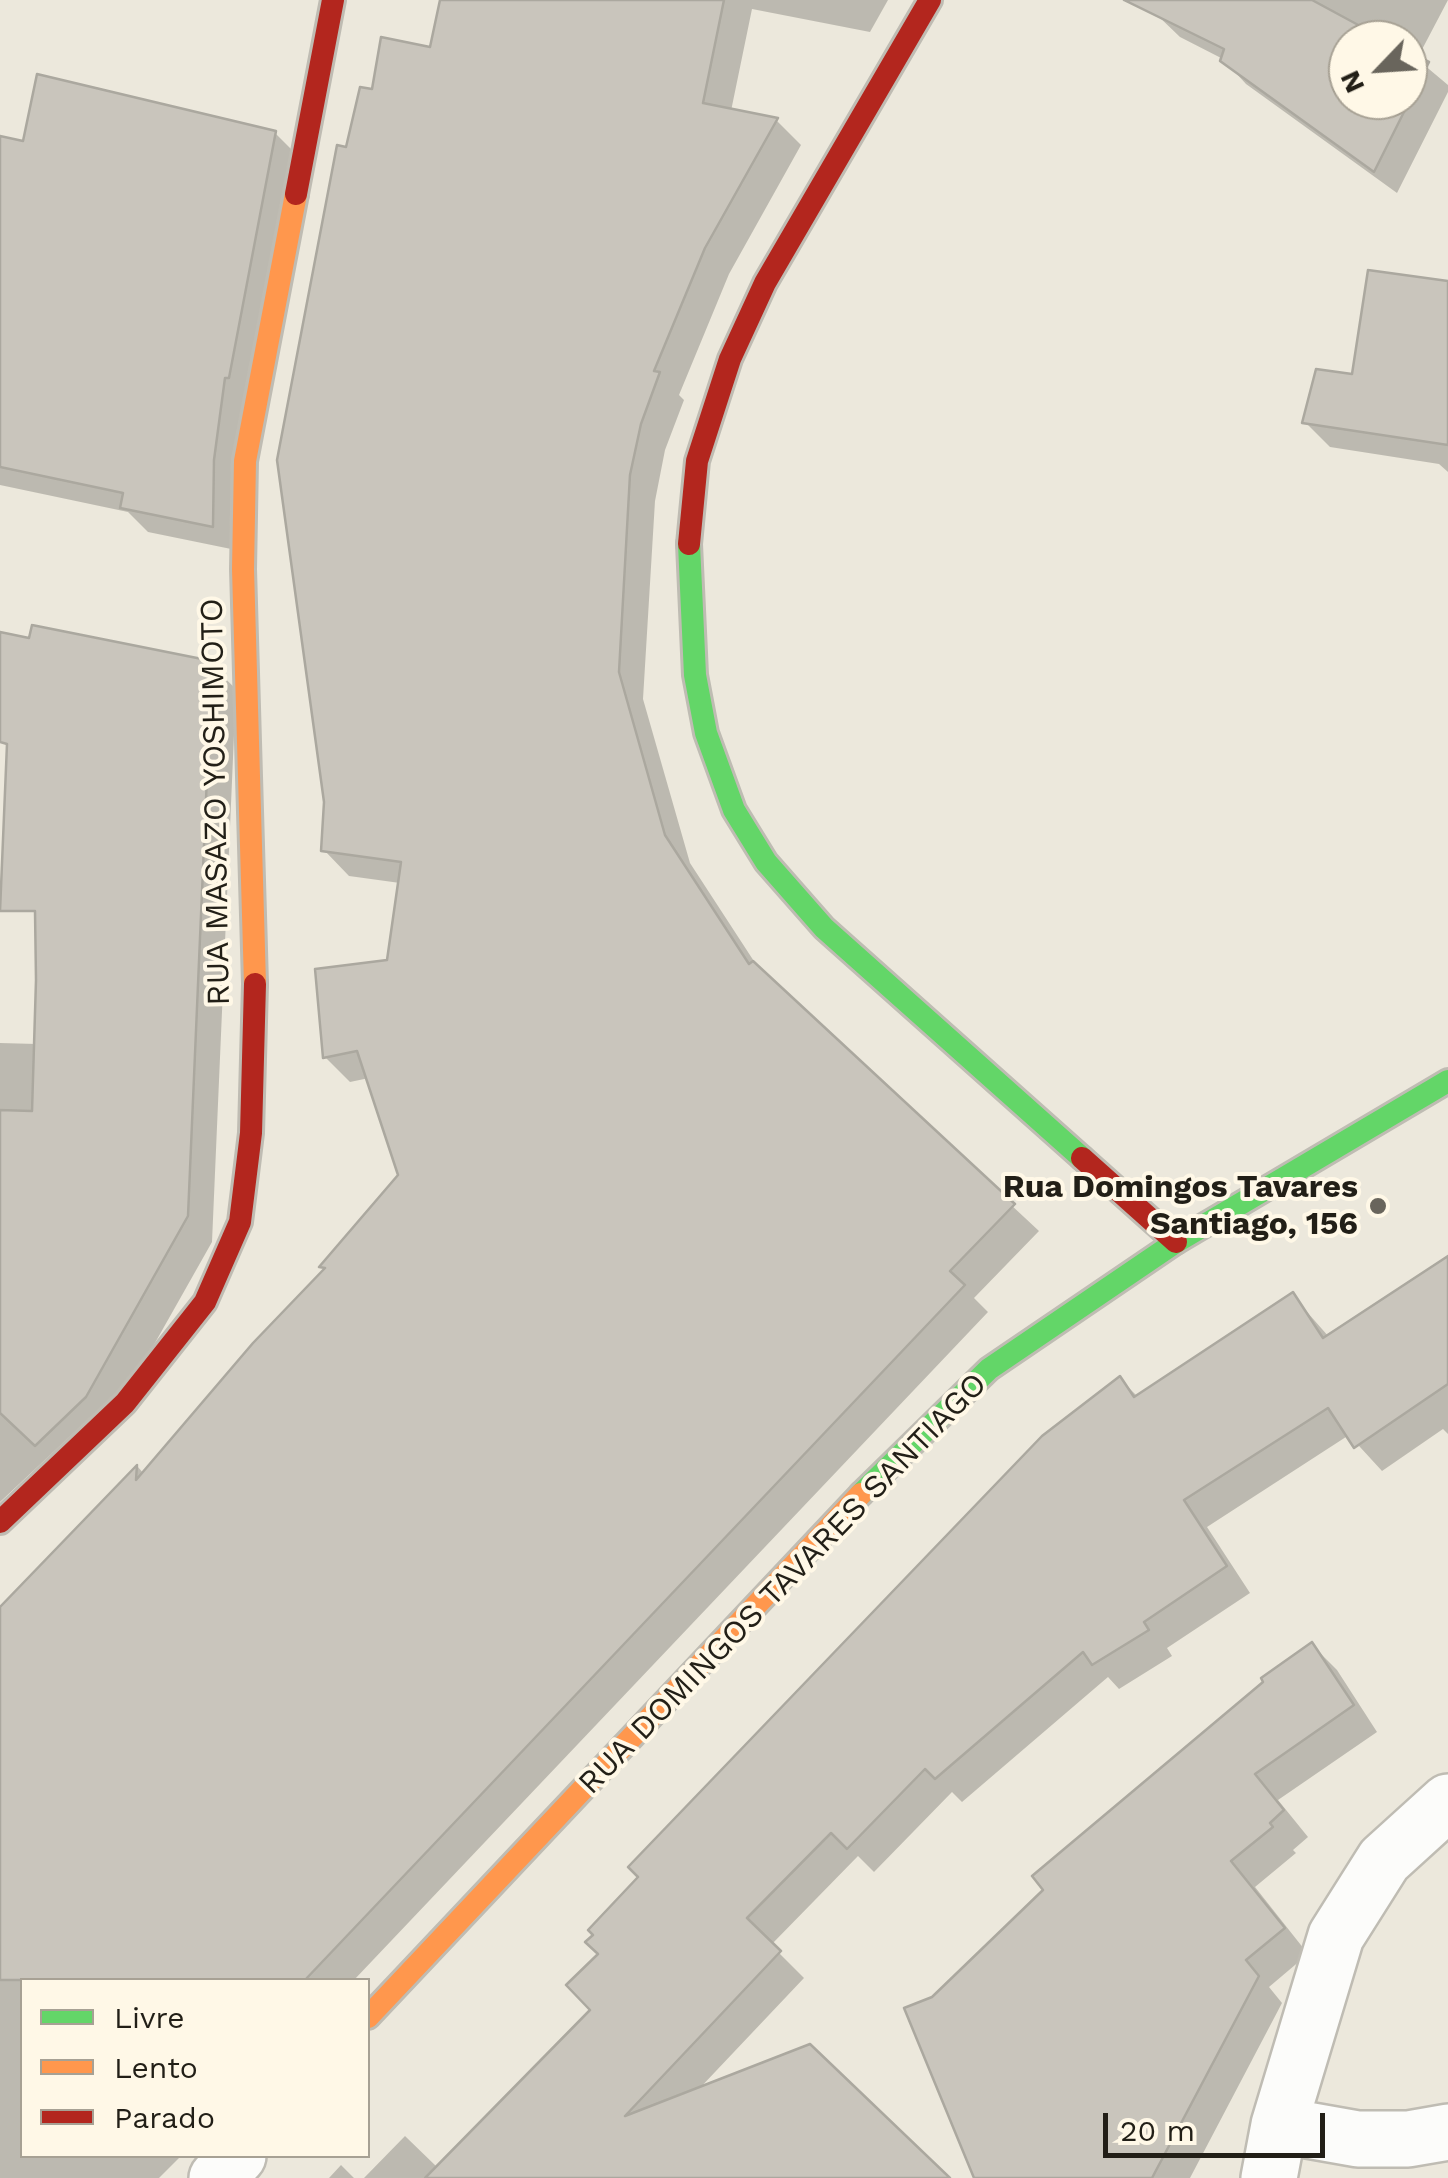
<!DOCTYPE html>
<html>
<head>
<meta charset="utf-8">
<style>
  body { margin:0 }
  #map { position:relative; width:1448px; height:2178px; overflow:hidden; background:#ece8dc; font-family:"Work Sans",sans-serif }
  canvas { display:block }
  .legend { position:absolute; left:20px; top:1978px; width:350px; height:180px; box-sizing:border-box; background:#fff8e7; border:2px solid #a7a194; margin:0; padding:12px 18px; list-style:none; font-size:30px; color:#221f17 }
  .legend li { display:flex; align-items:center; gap:20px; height:50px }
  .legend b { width:50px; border:2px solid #a7a194 }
  .north { position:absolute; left:1328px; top:20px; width:100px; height:100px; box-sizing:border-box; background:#fff8e7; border:2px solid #a7a194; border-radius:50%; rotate:245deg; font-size:28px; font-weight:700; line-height:40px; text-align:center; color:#221f17 }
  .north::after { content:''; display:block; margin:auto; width:35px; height:45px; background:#69655c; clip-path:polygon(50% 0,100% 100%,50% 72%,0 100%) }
  .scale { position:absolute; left:1103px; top:2113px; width:222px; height:45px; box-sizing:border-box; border:5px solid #221f17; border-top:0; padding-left:12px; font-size:30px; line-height:35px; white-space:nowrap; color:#221f17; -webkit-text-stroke:8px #fff8e7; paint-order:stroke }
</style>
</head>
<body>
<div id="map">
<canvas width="1448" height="2178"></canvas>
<ul class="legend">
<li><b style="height:12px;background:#63d668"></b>Livre</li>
<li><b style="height:12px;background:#ff974d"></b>Lento</li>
<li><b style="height:12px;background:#b3261e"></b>Parado</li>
</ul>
<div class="north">N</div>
<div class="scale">20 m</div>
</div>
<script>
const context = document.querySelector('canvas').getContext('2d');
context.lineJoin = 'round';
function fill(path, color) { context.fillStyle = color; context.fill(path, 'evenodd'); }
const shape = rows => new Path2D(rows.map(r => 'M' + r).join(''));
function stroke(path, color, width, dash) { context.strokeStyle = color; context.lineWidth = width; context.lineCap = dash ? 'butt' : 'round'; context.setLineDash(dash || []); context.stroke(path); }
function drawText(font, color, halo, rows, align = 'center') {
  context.font = font + ' "Work Sans",sans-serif'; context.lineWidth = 8; context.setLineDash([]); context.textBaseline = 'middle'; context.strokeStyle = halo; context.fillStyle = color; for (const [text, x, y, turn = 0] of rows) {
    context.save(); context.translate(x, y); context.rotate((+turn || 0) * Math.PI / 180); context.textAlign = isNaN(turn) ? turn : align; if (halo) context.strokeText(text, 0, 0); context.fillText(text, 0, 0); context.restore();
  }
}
const shadow = shape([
  [442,0,888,0,870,32,752,9,731,111,776,120,801,145,729,274,679,395,684,400,665,450,655,501,643,699,690,863,761,972,1039,1231,974,1298,988,1312,354,1980,22,1980,22,2156,181,2156,159,2178,0,2178,0,1610,138,1467,144,1474,326,1271,322,1267,401,1175,369,1078,350,1082,325,1057,389,962,400,883,349,876,324,850,348,150,374,92,432,50],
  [1154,0,1448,0,1417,59,1448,85,1448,92,1397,193,1246,84,1223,59,1180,37,1156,14],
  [1348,40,1408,40,1408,100,1348,100],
  [275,133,300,158,236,550,148,532,128,512,0,485,0,139,25,144],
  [1448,283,1448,472,1439,464,1330,447,1305,422],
  [210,664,236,689,212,1242,138,1373,0,1502,0,1043,37,1044],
  [1448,1259,1448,1434,1443,1429,1382,1471,1349,1435,1207,1527,1250,1593,1167,1648,1172,1656,1119,1689,1108,1677,962,1802,952,1792,874,1872,858,1856,771,1945,804,1978,698,2090,947,2178,364,2178,405,2136,438,2168,594,2010,601,1954,1120,1379,1138,1397,1293,1296,1329,1337],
  [1312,1645,1337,1670,1377,1732,1278,1800,1308,1837,1293,1850,1296,1853,1255,1887,1308,1954,1269,1987,1282,2003,1190,2178,977,2178,934,1999],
  [341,2165,354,2178,329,2178]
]);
const building = shape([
  [440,0,724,0,703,103,778,118,705,248,654,371,660,372,641,424,630,475,619,672,665,835,749,964,753,961,1015,1204,950,1271,965,1285,305,1980,0,1980,0,1607,137,1465,136,1480,253,1343,325,1268,319,1267,398,1175,357,1051,323,1058,315,969,387,960,401,862,321,851,324,802,277,460,337,145,346,147,360,87,372,89,381,37,430,47,440,0],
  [1124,0,1312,0,1386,40,1348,40,1348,100,1408,100,1408,52,1429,62,1374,172,1220,61,1224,49,1124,0],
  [37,74,276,131,229,378,225,378,214,460,213,527,120,508,123,493,0,467,0,136,23,141,37,74],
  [1368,270,1448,281,1448,445,1302,423,1316,369,1352,374,1368,270],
  [32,625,212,661,188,1216,86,1397,35,1446,0,1413,0,1110,32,1111,36,980,35,911,0,911,7,744,0,742,0,632,29,638,32,625],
  [1448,1256,1448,1384,1354,1448,1328,1408,1184,1500,1227,1566,1144,1622,1149,1630,1092,1665,1083,1652,935,1779,925,1769,847,1849,831,1833,747,1918,781,1951,625,2116,810,2044,950,2178,425,2178,590,2010,566,1985,598,1954,585,1942,593,1935,588,1930,638,1877,628,1867,1042,1436,1120,1376,1134,1397,1293,1292,1323,1338,1448,1256],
  [1312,1642,1354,1705,1255,1774,1284,1810,1270,1823,1273,1827,1231,1861,1285,1928,1246,1960,1259,1976,1152,2178,974,2178,904,2008,932,1997,1043,1890,1032,1876,1263,1682,1261,1678,1312,1642]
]);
const street = shape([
  [1279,2125,1358,2139,1408,2139,1448,2132],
  [217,2178,238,2156],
  [1269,2178,1279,2125,1336,1936,1384,1860,1448,1802]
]);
const fast = shape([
  [689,544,695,675,706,733,734,810,766,862,824,928,1082,1158],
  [861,1494,989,1369,1176,1242,1448,1081]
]);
const slow = shape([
  [255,984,243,569,245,461,296,194],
  [368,2017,861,1494]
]);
const jam = shape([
  [296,194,333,0],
  [689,544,697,461,730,359,765,283,930,0],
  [1082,1158,1176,1242],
  [0,1522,125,1403,205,1302,240,1222,251,1133,255,984]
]);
const markers = [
  [1378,1206,10,"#69655c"]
];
const streetNames = [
  ["RUA MASAZO YOSHIMOTO",216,802,-91],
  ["RUA DOMINGOS TAVARES SANTIAGO",783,1584,-46]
];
const poiNames = [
  ["Rua Domingos Tavares",1358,1188],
  ["Santiago, 156",1358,1225]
];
fill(shadow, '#0003');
fill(building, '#c9c5bc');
stroke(building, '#aba89f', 2.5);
stroke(street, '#bfbcb3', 60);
stroke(fast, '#bfbcb3', 28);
stroke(slow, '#bfbcb3', 28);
stroke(jam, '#bfbcb3', 28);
stroke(street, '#fcfcfa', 55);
stroke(fast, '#63d668', 22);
stroke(slow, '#ff974d', 22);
stroke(jam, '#b3261e', 22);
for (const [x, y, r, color] of markers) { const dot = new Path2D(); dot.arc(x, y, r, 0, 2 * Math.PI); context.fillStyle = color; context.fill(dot); stroke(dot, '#fff8e7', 4); }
drawText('32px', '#221f17', '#fff8e7', streetNames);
drawText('bold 32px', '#221f17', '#fff8e7', poiNames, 'right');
</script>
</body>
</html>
